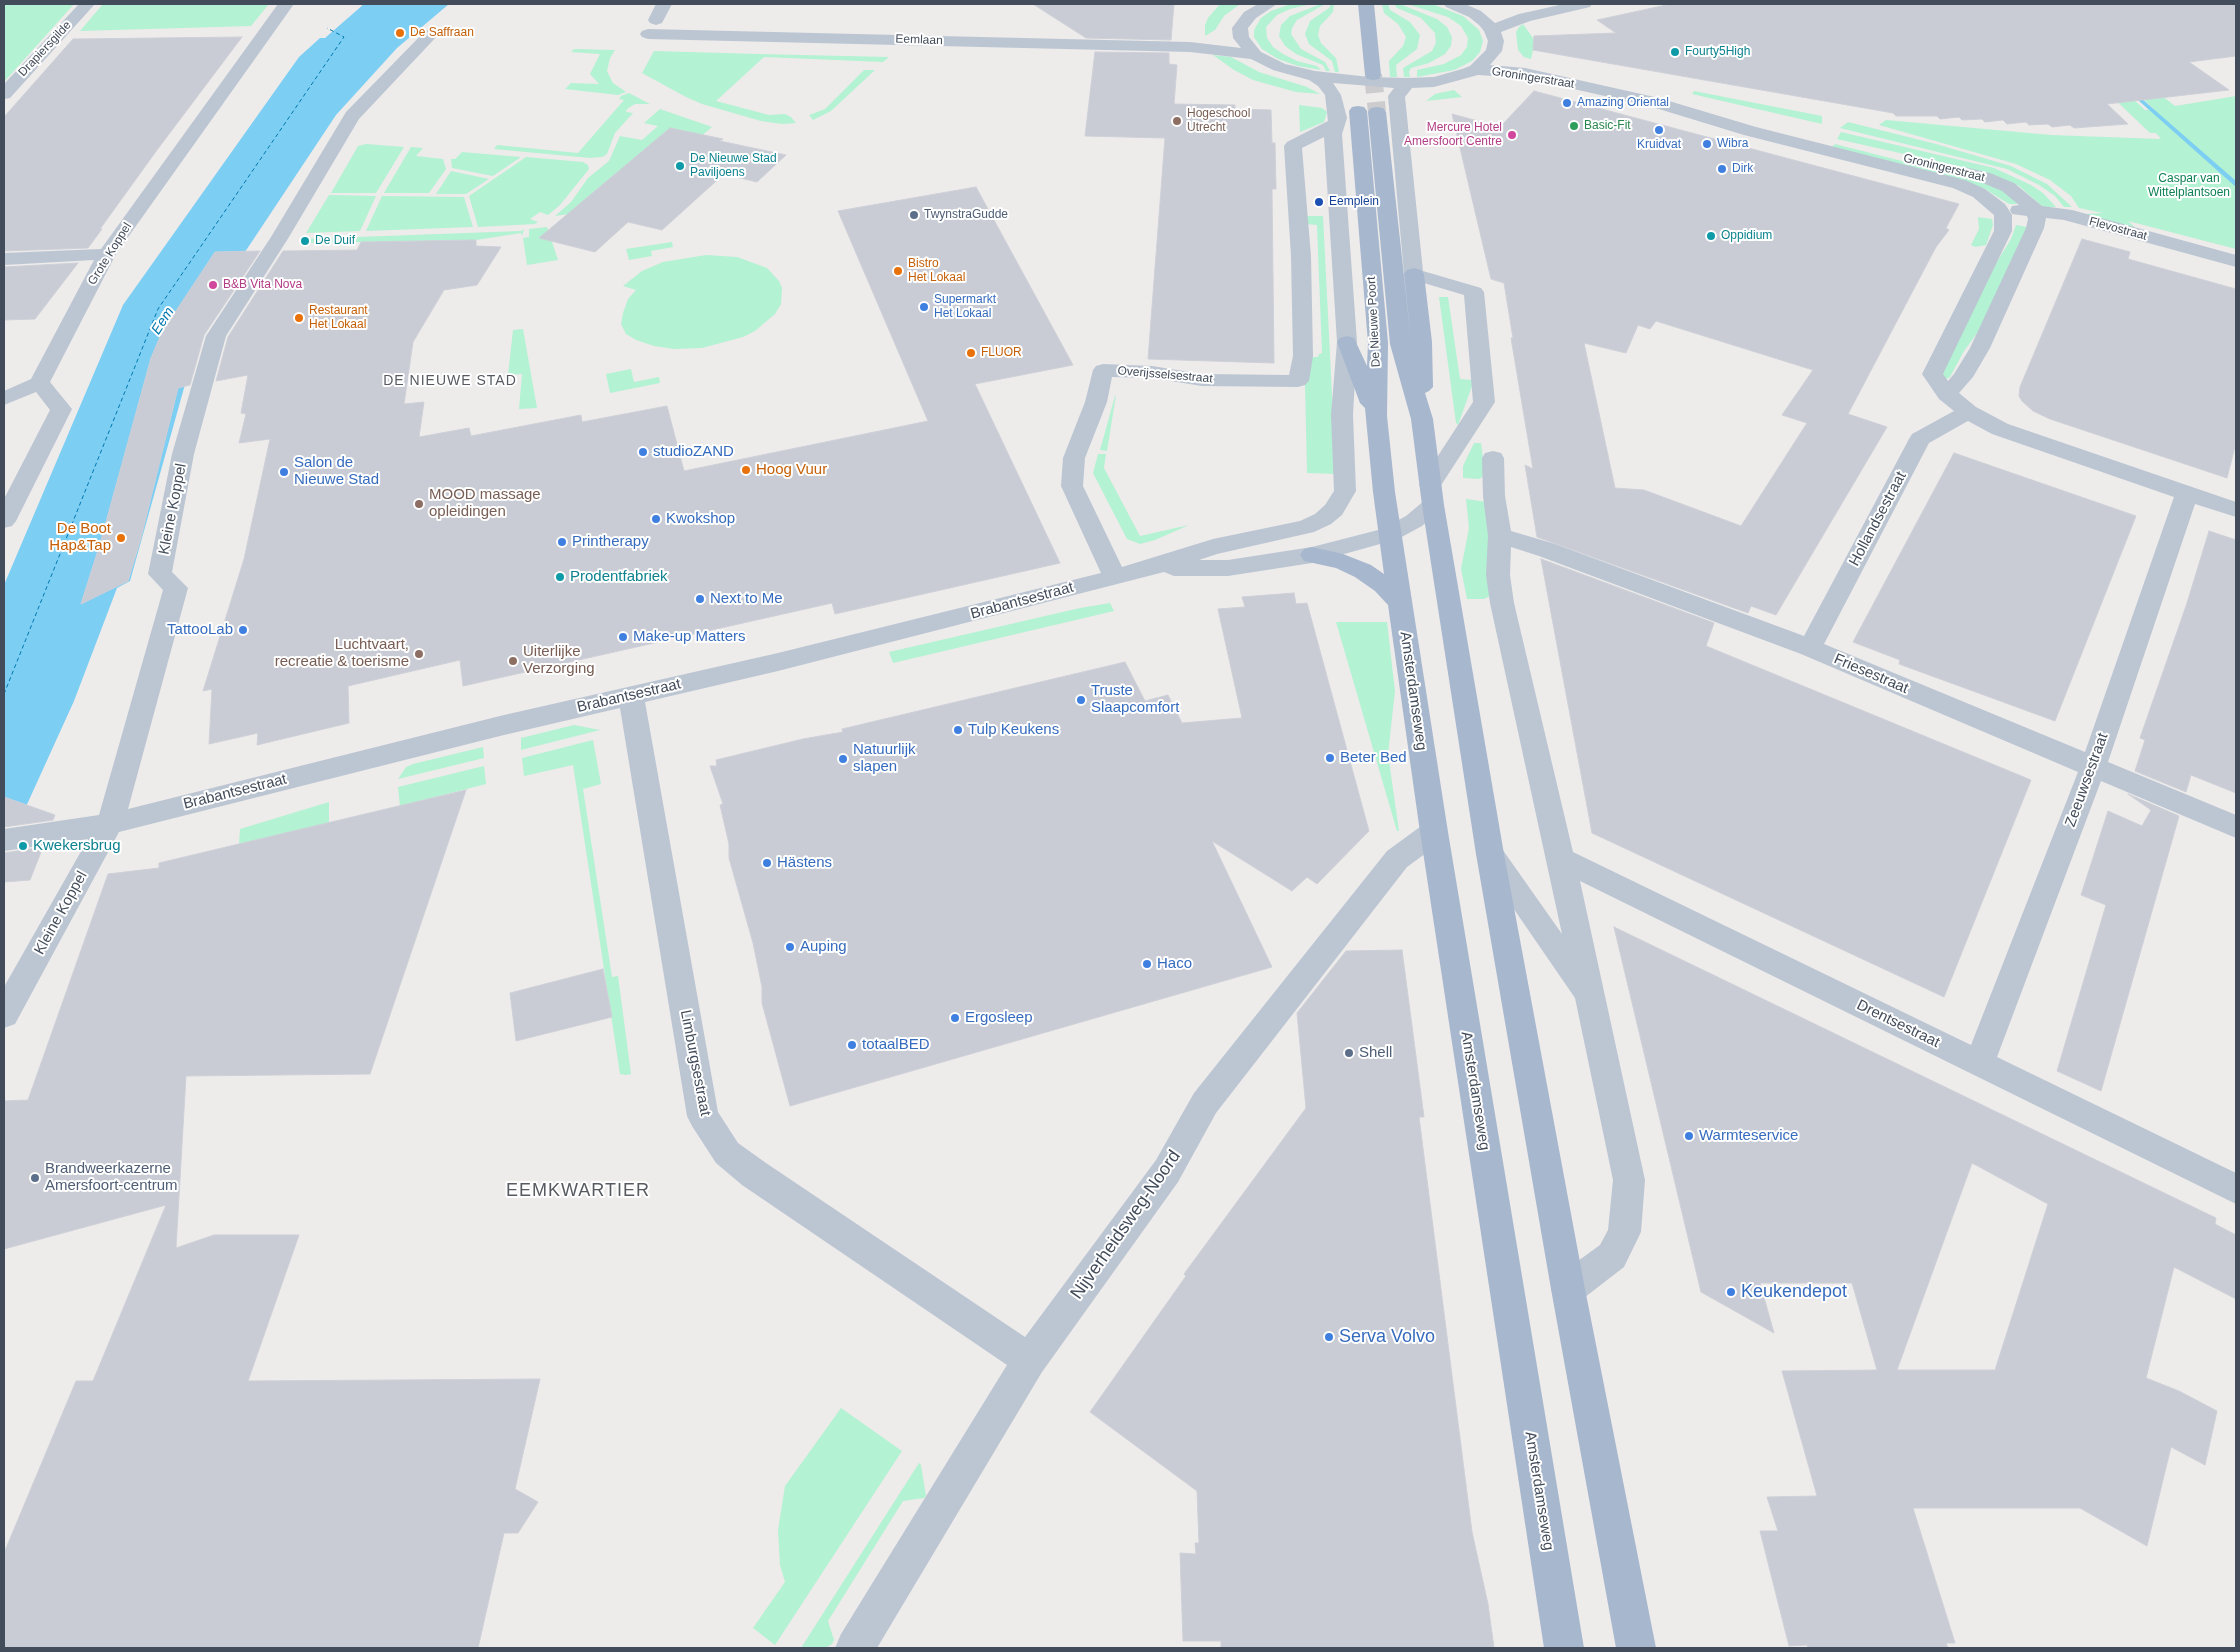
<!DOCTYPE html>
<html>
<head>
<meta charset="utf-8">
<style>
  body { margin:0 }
  #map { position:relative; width:2240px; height:1652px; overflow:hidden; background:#eeebeb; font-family:Helvetica,sans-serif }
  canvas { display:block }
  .frame { position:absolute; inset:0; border:5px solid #424c5a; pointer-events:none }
</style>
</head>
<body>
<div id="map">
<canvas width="2240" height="1652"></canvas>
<div class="frame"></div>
</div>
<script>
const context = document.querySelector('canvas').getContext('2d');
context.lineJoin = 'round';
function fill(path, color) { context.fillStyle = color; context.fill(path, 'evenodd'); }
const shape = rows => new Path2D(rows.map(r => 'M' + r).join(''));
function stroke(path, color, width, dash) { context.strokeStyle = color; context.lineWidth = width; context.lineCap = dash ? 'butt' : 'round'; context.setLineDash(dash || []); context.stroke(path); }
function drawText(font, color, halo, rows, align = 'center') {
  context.font = font + ' Helvetica,sans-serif'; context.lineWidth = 4; context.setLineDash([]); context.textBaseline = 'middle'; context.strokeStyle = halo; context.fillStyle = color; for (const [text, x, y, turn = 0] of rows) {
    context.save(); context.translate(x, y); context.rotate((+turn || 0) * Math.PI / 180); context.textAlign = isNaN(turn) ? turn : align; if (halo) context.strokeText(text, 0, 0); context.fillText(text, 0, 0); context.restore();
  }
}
const green = shape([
  [4,4,74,4,4,82],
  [103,4,269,4,251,26,80,31],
  [1220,4,1240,4,1224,16,1215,30,1205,36,1205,25,1208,18],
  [1291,4,1311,4,1290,9,1277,15,1266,27,1267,38,1273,47,1283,54,1297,61,1317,66,1321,70,1298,66,1278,59,1262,49,1254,37,1254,30,1261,18,1271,11],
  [1321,4,1325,4,1297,20,1292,28,1291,34,1301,49,1325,62,1330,71,1326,71,1323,65,1296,54,1285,46,1279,36,1281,25,1290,16],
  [1331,4,1334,4,1333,12,1320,26,1318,35,1321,43,1336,58,1339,72,1335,72,1332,61,1309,44,1305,34,1310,21,1329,8],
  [1382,4,1388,4,1390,10,1410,22,1420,35,1417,49,1396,65,1397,77,1390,77,1389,61,1403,46,1406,37,1398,24,1384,13],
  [1394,4,1400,4,1437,19,1447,27,1452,37,1451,46,1445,54,1429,63,1411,68,1409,72,1410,77,1404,77,1403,68,1432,51,1436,43,1435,33,1421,18,1397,8],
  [1407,4,1432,4,1463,16,1479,30,1483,41,1480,52,1472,61,1454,70,1417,77,1417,70,1444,64,1461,55,1467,47,1468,38,1461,26,1448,17],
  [1523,24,1533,38,1534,46,1531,59,1524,57,1518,50,1516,32,1519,27],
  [574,49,615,50,610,58,607,71,613,83,626,92,618,95,565,89,571,83,599,84,590,74,600,54,571,52],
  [654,51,758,54,889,57,883,62,764,57,716,101,769,115,785,114,791,117,796,123,782,124,761,121,702,104,686,97,642,73],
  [1213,55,1231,57,1259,72,1307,87,1320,94,1296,92,1253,80,1234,70],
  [2123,65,2175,106,2236,96,2236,249,2128,221,2141,233,2085,214,2103,213,2079,208,2071,196,2050,180,2016,164,1879,125,1886,120,2051,135,2161,139,2156,133,2150,133,2086,72,2100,69,2145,110,2154,109,2108,68],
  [864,70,875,70,831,111,813,120,809,115,825,109],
  [1454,90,1462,97,1426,101,1435,94],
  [1694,91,1822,116,1822,124,1692,94],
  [629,93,650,104,635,104,627,109,626,112,633,113,615,133,607,154,602,157,590,158,494,149,497,145,578,153,624,100,619,99,621,96],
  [1299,105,1322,108,1327,112,1324,122,1300,132],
  [660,109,712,127,693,143,569,214,555,216,571,202,588,178,609,161,620,136,642,140,658,126,644,123],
  [1848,122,1936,144,2011,166,2047,184,2072,207,2064,207,2055,196,2039,185,2007,169,1840,128],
  [1841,132,1994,168,2031,185,2043,193,2056,207,2043,207,2019,186,1985,172,1837,139],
  [366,144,404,147,376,193,331,193,358,146],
  [1835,144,1980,181,2003,191,2019,204,2009,204,1985,189,1967,182,1831,148],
  [411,147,423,148,416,156,443,159,446,169,429,193,384,193],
  [462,152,521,157,493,176,452,168,451,159,455,159],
  [526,157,583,162,588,165,589,169,560,205,548,215,540,212,530,219,538,222,535,224,478,227,469,196],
  [451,171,489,179,466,194,436,194],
  [329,195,376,196,360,231,306,233],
  [382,196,464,197,473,227,366,231],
  [1306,216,1323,216,1336,474,1307,473,1305,384,1311,357,1318,357,1319,354,1322,353,1317,225,1306,224],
  [1978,217,1992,219,1993,225,1986,245,1975,247,1971,245,1979,229],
  [2016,225,2027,227,1983,325,1964,351,1950,377,1946,379,1941,376,1995,265,2011,239],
  [547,227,558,260,527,265,523,238,529,237,529,229],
  [524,229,522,236,521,233,476,240,300,243,302,239,521,231],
  [672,242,673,247,651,251,652,256,629,260,626,249],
  [706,255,737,257,767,268,779,281,782,288,781,304,775,314,755,331,743,337,702,348,674,349,654,346,636,340,626,334,621,324,623,313,628,299,636,290,623,286,642,271,663,262],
  [1439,297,1448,297,1460,379,1472,380,1472,386,1458,425,1456,423],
  [523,329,537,408,519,409,522,374,508,375,513,330],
  [631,369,634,382,659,377,660,383,610,393,606,374],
  [1116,395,1107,451,1100,450,1115,396],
  [1474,443,1481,443,1485,473,1484,476,1479,479,1463,478,1463,466],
  [1098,454,1106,454,1104,468,1140,536,1189,525,1155,540,1140,544,1127,539,1093,473],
  [1466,499,1487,502,1490,596,1484,599,1467,599,1461,569,1469,528],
  [1110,603,1114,611,893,663,889,652,1080,608],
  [1336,622,1387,622,1395,691,1388,754,1399,831,1397,831],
  [574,725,600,730,521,750,521,738],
  [593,740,601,784,583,789,612,977,618,976,631,1074,626,1075,620,1074,573,765,524,776,522,758],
  [483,747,484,758,398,779,406,767,413,764],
  [484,766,486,784,400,806,398,787],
  [329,802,329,823,239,844,240,829],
  [841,1408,902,1451,775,1645,753,1628,785,1582,780,1565,778,1530,785,1486],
  [919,1463,921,1465,926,1496,924,1498,903,1501,828,1621,834,1640,832,1644,825,1648,801,1648]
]);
const water = shape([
  [364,4,449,4,397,48,336,115,245,252,198,338,130,581,117,588,74,701,24,811,4,814,4,808,7,807,9,801,4,797,4,585,123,305,299,57,320,38,325,38],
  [2102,64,2236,181,2236,187,2103,69]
]);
const ferry = shape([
  [4,694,158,309,344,37,327,28]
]);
const building = shape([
  [1033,4,1174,4,1171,40,1086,38,1033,4],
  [1671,4,2236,4,2236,56,2189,62,2229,90,2107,104,2128,124,2074,128,2070,125,2052,127,2048,124,2029,125,2026,122,2007,124,2003,120,1985,122,1982,119,1962,120,1959,117,1940,119,1937,116,1896,116,1893,113,1533,50,1534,36,1616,33,1597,20,1671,4],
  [242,37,157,150,100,229,102,229,88,248,4,251,4,117,73,39,242,37],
  [1095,52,1169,53,1169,64,1177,65,1174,104,1235,105,1235,109,1271,110,1272,143,1275,143,1276,189,1272,189,1274,363,1148,359,1165,138,1085,136,1095,52],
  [1534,91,1959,204,1946,228,1949,230,1936,247,1848,414,1887,427,1776,615,1751,606,1748,613,1537,537,1525,465,1533,469,1511,338,1513,338,1504,283,1491,279,1452,114,1500,127,1534,91],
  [1656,321,1813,370,1782,415,1807,423,1741,526,1644,490,1615,488,1584,343,1626,353,1638,325,1650,329,1656,321],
  [670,128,723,139,720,141,786,155,757,182,724,174,662,230,628,222,595,252,539,238,670,128],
  [976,187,1073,365,975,384,1060,563,835,614,832,603,463,686,460,660,348,686,349,723,257,745,258,733,209,744,212,689,203,691,244,559,270,439,239,443,246,414,241,413,248,375,216,381,228,337,283,251,357,250,361,242,476,240,476,246,501,247,477,285,444,290,413,342,404,404,424,402,419,437,469,428,471,436,581,415,582,422,667,406,684,471,928,421,838,211,976,187],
  [2082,239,2130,252,2128,259,2236,289,2236,443,2227,478,2050,419,2033,411,2022,401,2019,396,2020,387,2082,239],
  [260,251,204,335,190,385,178,388,141,538,128,581,81,604,100,544,151,358,162,332,215,252,260,251],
  [78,263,35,319,4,320,4,267,78,263],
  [1954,453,2136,516,2055,721,1899,664,1900,660,1853,642,1954,453],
  [2209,531,2236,540,2236,793,2191,775,2186,792,2135,771,2145,740,2140,738,2187,603,2209,531],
  [1541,559,1714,623,1706,646,2031,780,1944,997,1592,833,1541,559],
  [1294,593,1296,604,1307,603,1369,831,1317,884,1307,877,1292,891,1212,841,1272,967,790,1106,762,1003,762,987,753,943,729,858,729,844,720,805,723,804,710,766,717,766,716,760,803,739,843,732,842,729,1125,662,1145,701,1168,695,1182,723,1242,718,1218,609,1245,607,1242,597,1294,593],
  [466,790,370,1074,186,1076,176,1248,214,1235,299,1235,248,1381,540,1379,515,1489,538,1502,518,1533,504,1533,478,1648,4,1648,4,1553,76,1381,93,1381,166,1205,4,1249,4,1101,28,1100,108,874,159,868,159,863,466,790],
  [2128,794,2179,816,2101,1091,2057,1071,2106,905,2081,895,2108,811,2142,826,2151,810,2128,794],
  [4,797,55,815,53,820,4,827,4,797],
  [43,847,30,880,4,882,4,853,43,847],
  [1614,927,2216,1218,2215,1224,2236,1235,2236,1299,2174,1267,2146,1378,2179,1391,2217,1411,2205,1465,2171,1447,2147,1546,2080,1508,1913,1508,1955,1643,1946,1643,1948,1648,1808,1648,1807,1645,1789,1646,1760,1531,1778,1531,1767,1497,1817,1496,1782,1371,1877,1370,1852,1283,1760,1283,1774,1333,1701,1292,1614,927],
  [1972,1163,2048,1204,1995,1370,1897,1370,1972,1163],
  [1402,950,1424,1117,1419,1117,1472,1532,1488,1604,1494,1648,1221,1648,1221,1641,1183,1641,1180,1553,1196,1554,1195,1543,1199,1543,1197,1491,1090,1412,1186,1276,1184,1274,1306,1108,1297,1013,1346,951,1402,950],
  [603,969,612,1017,516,1041,510,993,603,969]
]);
const majorTunnel = shape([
  [1373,75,1377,112]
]);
const minor = shape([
  [79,4,95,4,10,98,4,99,4,84,79,4],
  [278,4,294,4,116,254,50,382,72,409,16,521,12,526,4,528,4,499,50,410,36,392,4,405,4,391,31,379,94,260,4,265,4,253,101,249,278,4],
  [656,4,672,4,662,23,656,25,650,23,648,20,656,4],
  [1258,4,1277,4,1256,18,1248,28,1249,37,1261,52,1285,64,1315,71,1369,77,1407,78,1434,77,1462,69,1470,66,1486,50,1488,41,1484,31,1479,25,1469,17,1446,7,1444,4,1465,4,1481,11,1495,23,1519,14,1564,4,1592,4,1590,7,1530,21,1501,32,1504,41,1502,51,1490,65,1525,68,1659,98,1756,127,1965,180,1985,189,2005,204,2012,215,2012,231,1943,374,1948,381,1954,374,1970,348,2026,228,2028,219,2027,216,2012,214,2010,210,2012,206,2019,205,2002,191,1978,181,1958,176,1955,172,1958,168,1964,167,1990,173,2014,183,2042,206,2072,210,2236,255,2236,267,2064,220,2046,218,2044,228,1990,348,1973,377,1959,393,1976,407,2008,424,2236,502,2236,517,2195,504,2108,762,2236,815,2236,838,2101,781,1997,1057,2236,1173,2236,1204,1580,881,1645,1180,1641,1232,1624,1267,1580,1301,1568,1306,1556,1301,1551,1289,1556,1277,1600,1245,1608,1230,1613,1180,1575,998,1476,854,1480,846,1490,843,1500,846,1562,934,1490,603,1486,575,1488,536,1483,496,1482,458,1485,453,1493,451,1501,453,1504,458,1505,496,1511,531,1555,544,1804,636,1909,439,1912,434,1954,411,1939,399,1922,374,1994,231,1994,215,1973,197,1953,188,1744,135,1649,106,1525,78,1478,75,1434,87,1412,88,1405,97,1423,271,1481,288,1484,292,1495,402,1438,490,1430,492,1422,490,1419,485,1473,402,1464,295,1407,278,1404,274,1388,96,1394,88,1333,83,1341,95,1347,118,1342,134,1357,342,1353,415,1356,491,1342,515,1331,524,1314,532,1217,554,1199,560,1228,560,1312,547,1382,529,1406,516,1425,500,1433,498,1441,500,1444,505,1441,510,1422,526,1398,539,1312,563,1228,576,1174,576,1164,572,778,671,645,702,718,1112,738,1143,766,1163,1025,1337,1156,1160,1194,1093,1387,851,1424,824,1434,821,1444,824,1448,832,1444,840,1407,867,1216,1113,1178,1182,1042,1372,877,1648,835,1648,841,1634,1007,1365,742,1185,716,1163,692,1126,687,1116,620,708,504,735,119,832,15,1024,4,1028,4,987,88,839,4,851,4,829,99,815,163,590,148,574,172,454,206,336,271,237,346,112,426,30,432,28,438,30,440,33,359,119,289,237,226,336,194,454,172,572,188,588,128,809,504,715,778,653,1101,573,1061,486,1063,458,1085,402,1093,370,1096,366,1103,364,1152,366,1202,374,1289,375,1293,356,1291,256,1284,146,1287,142,1328,121,1325,95,1318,86,1309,80,1273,70,1251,59,1190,52,648,39,642,37,640,34,642,31,648,29,1190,42,1241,48,1233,38,1232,28,1244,12,1258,4],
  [1324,137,1337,342,1331,415,1334,491,1325,505,1315,514,1300,521,1213,539,1122,567,1083,486,1085,458,1107,402,1112,377,1152,378,1202,386,1298,387,1305,385,1309,381,1313,356,1311,256,1302,148,1324,137],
  [1968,421,1992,434,2174,497,2085,752,1824,644,1929,443,1968,421],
  [1511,547,1539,556,1801,654,2078,772,1971,1045,1573,852,1514,603,1510,575,1511,547]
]);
const major = shape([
  [1358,4,1374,4,1381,75,1379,79,1373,80,1367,79,1365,75,1358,4],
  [1358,106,1364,107,1367,111,1388,343,1387,416,1395,492,1448,832,1584,1648,1544,1648,1420,832,1388,605,1375,591,1355,577,1336,568,1304,561,1300,555,1304,549,1312,547,1343,554,1371,565,1384,574,1373,492,1365,408,1360,403,1337,342,1340,338,1347,336,1354,338,1367,366,1368,343,1349,111,1352,107,1358,106],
  [1377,107,1383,108,1386,112,1412,349,1404,274,1407,270,1414,268,1421,270,1424,274,1432,342,1433,387,1429,391,1425,393,1433,419,1444,505,1504,854,1585,1289,1656,1648,1616,1648,1551,1289,1476,854,1422,505,1411,419,1390,344,1368,112,1371,108,1377,107]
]);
const markers = [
  [400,33,5,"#e8710a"],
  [1675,52,5,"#0f9aa8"],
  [1567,103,5,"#3f7fe0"],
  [1177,121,5,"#8d6e63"],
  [1574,126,5,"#2e9e5b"],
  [1659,130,5,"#3f7fe0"],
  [1512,135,5,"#d1479c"],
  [1707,144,5,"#3f7fe0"],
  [680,166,5,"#0f9aa8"],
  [1722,169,5,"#3f7fe0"],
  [1319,202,5,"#1a4fb4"],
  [914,215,5,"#5c6f8a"],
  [1711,236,5,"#0f9aa8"],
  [305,241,5,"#0f9aa8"],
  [898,271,5,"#e8710a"],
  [213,285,5,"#d1479c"],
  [924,307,5,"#3f7fe0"],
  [299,318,5,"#e8710a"],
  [971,353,5,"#e8710a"],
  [643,452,5,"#3f7fe0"],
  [746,470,5,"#e8710a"],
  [284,472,5,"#3f7fe0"],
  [419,504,5,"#8d6e63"],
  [656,519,5,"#3f7fe0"],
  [121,538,5,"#e8710a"],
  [562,542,5,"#3f7fe0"],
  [560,577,5,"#0f9aa8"],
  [700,599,5,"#3f7fe0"],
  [243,630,5,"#3f7fe0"],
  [623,637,5,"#3f7fe0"],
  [419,654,5,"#8d6e63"],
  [513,661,5,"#8d6e63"],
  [1081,700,5,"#3f7fe0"],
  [958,730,5,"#3f7fe0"],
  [1330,758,5,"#3f7fe0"],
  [843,759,5,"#3f7fe0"],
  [23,846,5,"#0f9aa8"],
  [767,863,5,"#3f7fe0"],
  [790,947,5,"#3f7fe0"],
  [1147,964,5,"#3f7fe0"],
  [955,1018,5,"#3f7fe0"],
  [852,1045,5,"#3f7fe0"],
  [1349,1053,5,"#5c6f8a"],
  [1689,1136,5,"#3f7fe0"],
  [35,1178,5,"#5c6f8a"],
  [1731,1292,5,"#3f7fe0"],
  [1329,1337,5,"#3f7fe0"]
];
const farFoodnames = [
  ["De Saffraan",410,33],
  ["Bistro",908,264],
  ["Het Lokaal",908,278],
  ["Restaurant",309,311],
  ["Het Lokaal",309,325],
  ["FLUOR",981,353]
];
const farStreetnames = [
  ["Eemlaan",919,40,2],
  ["Drapiersgilde",45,49,-47],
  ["Groningerstraat",1533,78,9],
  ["Groningerstraat",1944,168,14],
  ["Flevostraat",2118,229,15],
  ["Grote Koppel",110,254,-58],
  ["De Nieuwe Poort",1374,322,-93],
  ["Overijsselsestraat",1165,375,5]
];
const farCulturenames = [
  ["Fourty5High",1685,52],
  ["De Nieuwe Stad",690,159],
  ["Paviljoens",690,173],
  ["Oppidium",1721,236],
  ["De Duif",315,241]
];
const farShopnames = [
  ["Amazing Oriental",1577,103],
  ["Wibra",1717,144],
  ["Kruidvat",1659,145,"center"],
  ["Dirk",1732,169],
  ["Supermarkt",934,300],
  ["Het Lokaal",934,314]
];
const farEducationnames = [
  ["Hogeschool",1187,114],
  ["Utrecht",1187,128]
];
const farLeisurenames = [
  ["Basic-Fit",1584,126]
];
const farHotelnames = [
  ["Mercure Hotel",1502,128],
  ["Amersfoort Centre",1502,142],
  ["B&B Vita Nova",223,285,"left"]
];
const farParknames = [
  ["Caspar van",2189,179],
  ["Wittelplantsoen",2189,193]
];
const farTransitnames = [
  ["Eemplein",1329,202]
];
const farServicenames = [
  ["TwynstraGudde",924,215]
];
const farWaternames = [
  ["Eem",163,321,-57]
];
const farNeighbourhoodnames = [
  ["DE NIEUWE STAD",450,381]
];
const shopNames = [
  ["studioZAND",653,452],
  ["Salon de",294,463],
  ["Nieuwe Stad",294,480],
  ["Kwokshop",666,519],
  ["Printherapy",572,542],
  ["Next to Me",710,599],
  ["TattooLab",233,630,"right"],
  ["Make-up Matters",633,637],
  ["Truste",1091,691],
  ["Slaapcomfort",1091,708],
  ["Tulp Keukens",968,730],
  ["Natuurlijk",853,750],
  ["slapen",853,767],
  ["Beter Bed",1340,758],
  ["Hästens",777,863],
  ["Auping",800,947],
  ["Haco",1157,964],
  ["Ergosleep",965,1018],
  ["totaalBED",862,1045],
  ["Warmteservice",1699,1136]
];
const foodNames = [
  ["Hoog Vuur",756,470],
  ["De Boot",111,529,"right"],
  ["Hap&Tap",111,546,"right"]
];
const educationNames = [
  ["MOOD massage",429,495],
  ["opleidingen",429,512],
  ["Luchtvaart,",409,645,"right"],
  ["recreatie & toerisme",409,662,"right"],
  ["Uiterlijke",523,652],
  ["Verzorging",523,669]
];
const streetNames = [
  ["Kleine Koppel",173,509,-79],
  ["Hollandsestraat",1878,519,-62],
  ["Brabantsestraat",1022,601,-15],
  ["Friesestraat",1871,674,23],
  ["Amsterdamseweg",1413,691,82],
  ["Brabantsestraat",629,696,-13],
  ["Zeeuwsestraat",2087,780,-70],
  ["Brabantsestraat",235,792,-14],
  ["Kleine Koppel",61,913,-61],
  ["Drentsestraat",1898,1024,26],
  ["Limburgsestraat",695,1063,79],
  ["Amsterdamseweg",1475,1091,81],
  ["Amsterdamseweg",1539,1491,81]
];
const cultureNames = [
  ["Prodentfabriek",570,577],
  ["Kwekersbrug",33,846]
];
const serviceNames = [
  ["Shell",1359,1053],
  ["Brandweerkazerne",45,1169],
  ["Amersfoort-centrum",45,1186]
];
const quarterNames = [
  ["EEMKWARTIER",578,1191]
];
const nearStreetnames = [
  ["Nijverheidsweg-Noord",1126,1225,-55]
];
const nearShopnames = [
  ["Keukendepot",1741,1292],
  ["Serva Volvo",1339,1337]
];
fill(green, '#b3f2d2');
fill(water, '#7ccef3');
stroke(ferry, '#0078af', 1, [4, 3]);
fill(building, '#c9ccd4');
stroke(building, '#ced0d8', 1);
stroke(majorTunnel, '#cccbce', 18, [18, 9]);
fill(minor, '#bcc6d2');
fill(major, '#a7b7ce');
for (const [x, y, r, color] of markers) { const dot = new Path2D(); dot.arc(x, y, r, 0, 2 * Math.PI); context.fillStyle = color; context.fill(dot); stroke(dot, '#fff', 2); }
drawText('12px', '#c56008', '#fff', farFoodnames, 'left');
drawText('12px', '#424c5a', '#fff', farStreetnames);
drawText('12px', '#0d838f', '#fff', farCulturenames, 'left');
drawText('12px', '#366cbe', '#fff', farShopnames, 'left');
drawText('12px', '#785e54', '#fff', farEducationnames, 'left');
drawText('12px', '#27864d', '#fff', farLeisurenames, 'left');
drawText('12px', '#b23c85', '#fff', farHotelnames, 'right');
drawText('12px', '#0e8053', '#fff', farParknames);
drawText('12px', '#164399', '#fff', farTransitnames, 'left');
drawText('12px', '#4e5e75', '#fff', farServicenames, 'left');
drawText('italic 14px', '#0078af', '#fff', farWaternames);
context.letterSpacing = '1px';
drawText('14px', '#575b61', '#fff', farNeighbourhoodnames);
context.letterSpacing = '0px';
drawText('15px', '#366cbe', '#fff', shopNames, 'left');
drawText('15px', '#c56008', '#fff', foodNames, 'left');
drawText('15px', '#785e54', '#fff', educationNames, 'left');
drawText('15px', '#424c5a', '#fff', streetNames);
drawText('15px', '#0d838f', '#fff', cultureNames, 'left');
drawText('15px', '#4e5e75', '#fff', serviceNames, 'left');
context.letterSpacing = '1px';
drawText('18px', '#575b61', '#fff', quarterNames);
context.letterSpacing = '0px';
drawText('18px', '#424c5a', '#fff', nearStreetnames);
drawText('18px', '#366cbe', '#fff', nearShopnames, 'left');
</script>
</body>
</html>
